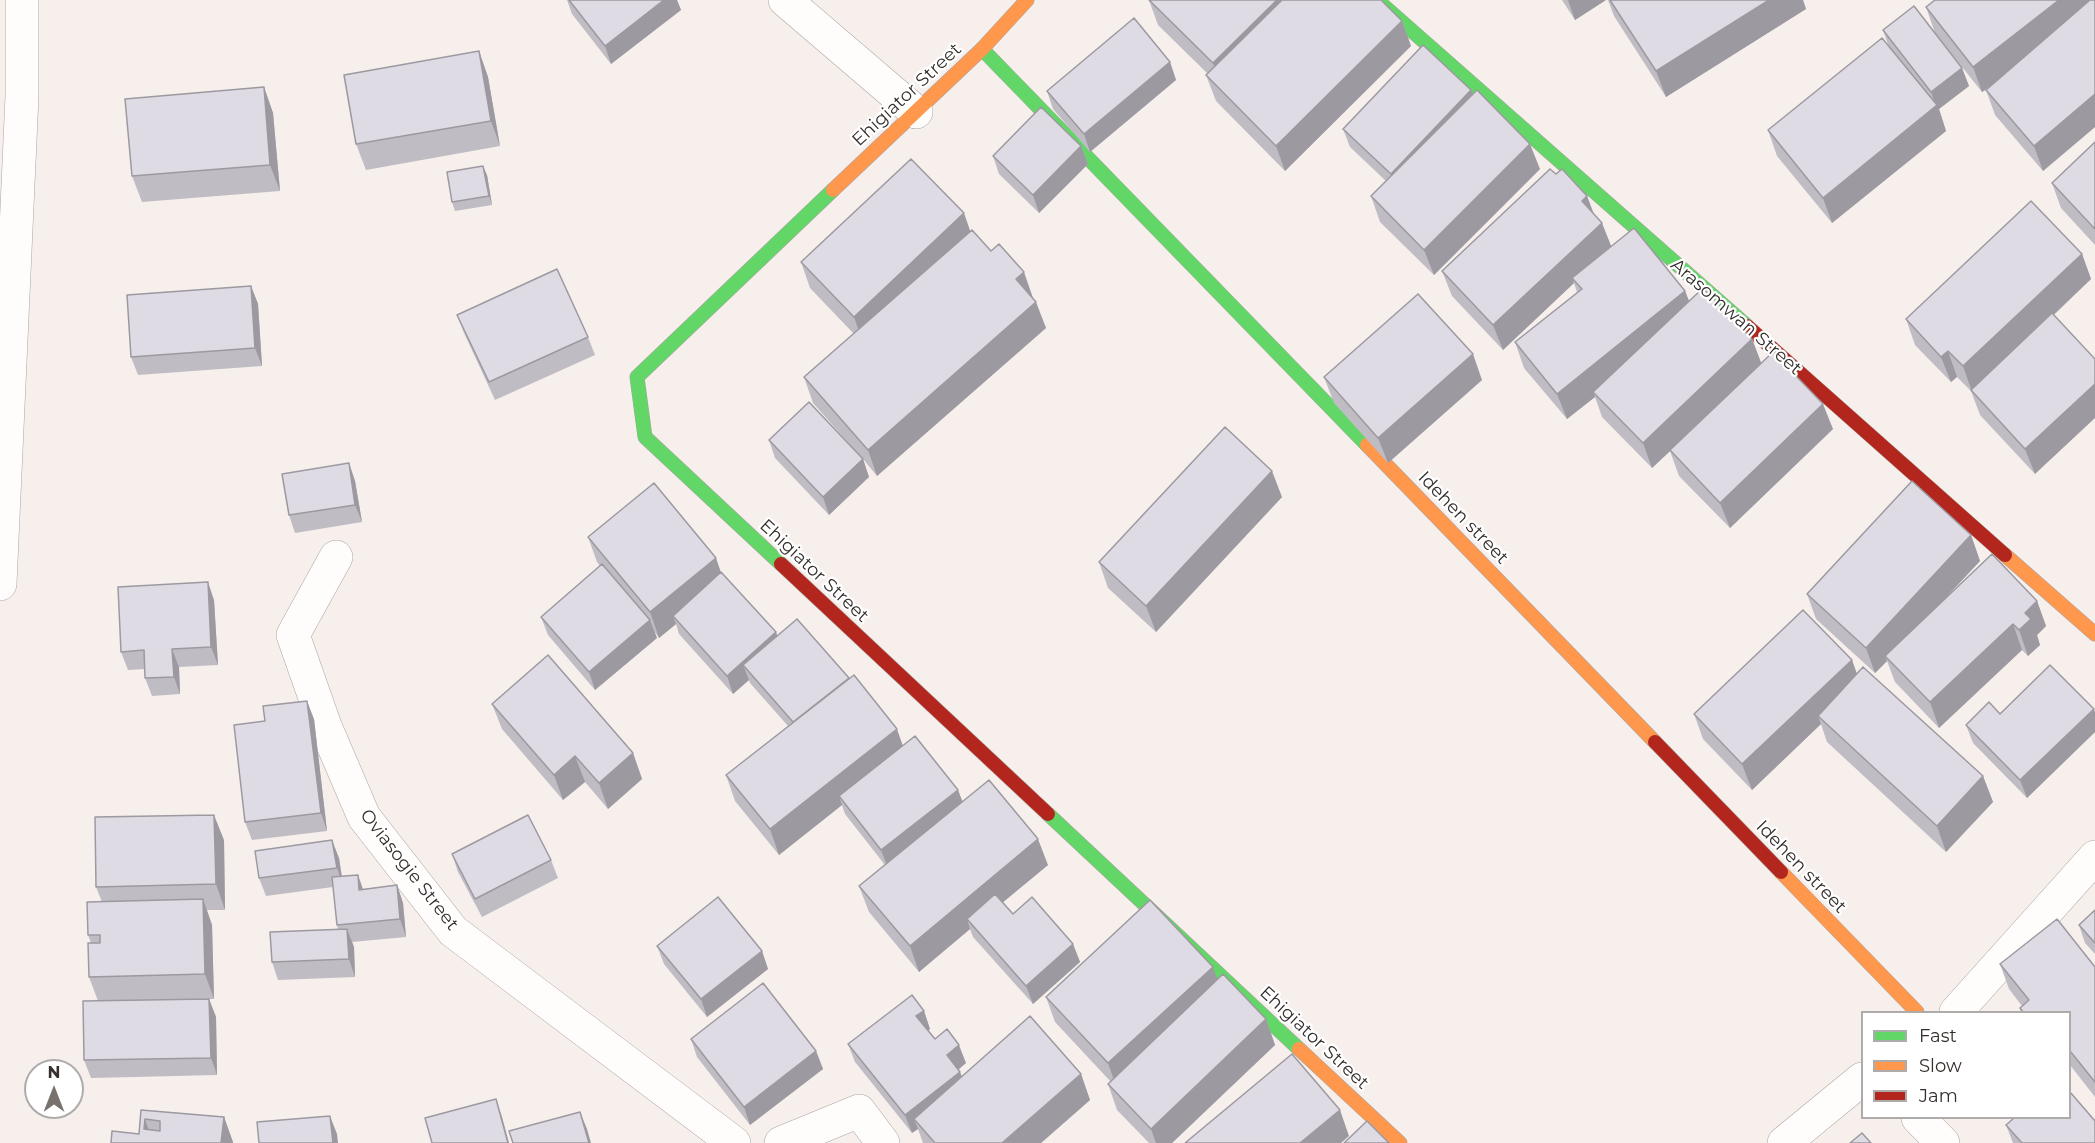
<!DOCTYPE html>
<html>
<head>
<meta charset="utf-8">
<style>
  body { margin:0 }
  #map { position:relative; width:2095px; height:1143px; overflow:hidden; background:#f7efec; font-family:Montserrat,sans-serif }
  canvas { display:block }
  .legend { position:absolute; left:1861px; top:1011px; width:210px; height:108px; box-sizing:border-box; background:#fff; border:2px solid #aeabab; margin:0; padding:8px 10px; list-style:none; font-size:18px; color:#342e2c }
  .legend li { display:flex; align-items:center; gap:12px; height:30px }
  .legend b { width:30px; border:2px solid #aeabab }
  .north { position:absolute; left:24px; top:1059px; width:60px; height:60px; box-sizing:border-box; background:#fff; border:2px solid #aeabab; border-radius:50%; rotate:0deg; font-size:16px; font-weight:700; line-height:24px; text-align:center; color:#342e2c }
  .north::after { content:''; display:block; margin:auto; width:21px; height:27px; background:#78726f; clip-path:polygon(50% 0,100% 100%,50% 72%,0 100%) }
</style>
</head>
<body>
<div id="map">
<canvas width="2095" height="1143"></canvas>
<ul class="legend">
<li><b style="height:8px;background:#63d668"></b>Fast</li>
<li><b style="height:8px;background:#ff974d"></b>Slow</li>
<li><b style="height:8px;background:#b3261e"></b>Jam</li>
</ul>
<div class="north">N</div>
</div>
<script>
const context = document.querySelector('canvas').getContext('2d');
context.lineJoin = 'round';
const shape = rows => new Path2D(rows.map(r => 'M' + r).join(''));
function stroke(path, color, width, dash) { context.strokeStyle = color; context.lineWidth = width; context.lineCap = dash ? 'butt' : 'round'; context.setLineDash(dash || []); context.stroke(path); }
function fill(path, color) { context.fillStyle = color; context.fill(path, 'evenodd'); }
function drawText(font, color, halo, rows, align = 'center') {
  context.font = font + ' Montserrat,sans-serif'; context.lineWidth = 4.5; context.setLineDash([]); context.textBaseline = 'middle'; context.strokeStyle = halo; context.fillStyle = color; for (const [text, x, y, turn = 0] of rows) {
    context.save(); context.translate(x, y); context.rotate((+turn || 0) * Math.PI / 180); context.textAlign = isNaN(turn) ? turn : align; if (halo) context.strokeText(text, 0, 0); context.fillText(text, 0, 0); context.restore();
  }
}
const street = shape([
  [785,0,916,112],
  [336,557,293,635,325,726,364,817,453,931,734,1143],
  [0,584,22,96,22,0],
  [1956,1012,2095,857],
  [1918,1118,1943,1143],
  [781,1143,859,1111,883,1143],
  [1784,1143,1862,1079]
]);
const fast = shape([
  [1377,0,1747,326],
  [982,49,1367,445],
  [781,564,645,437,637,377,833,190],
  [1048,814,1299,1049]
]);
const slow = shape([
  [833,190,982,49,1027,0],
  [1367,445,1655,742],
  [2005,555,2095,634],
  [1781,872,1917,1012],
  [1299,1049,1400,1143]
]);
const jam = shape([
  [1747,326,2005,555],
  [781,564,1048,814],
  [1655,742,1781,872]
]);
const wall = shape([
  [567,0,677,0,681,10,611,64,572,14],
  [1149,0,1402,21,1411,46,1285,171,1216,101,1206,75,1208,74,1158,25],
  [1562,0,1606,0,1575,20],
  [1608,0,1803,0,1806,9,1666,97,1614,16],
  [2095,0,2095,127,2043,171,1995,115,1986,90,1982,92,1935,33,1926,7],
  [1883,30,1962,68,1969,86,1939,109,1946,131,1832,223,1777,156,1768,130,1889,47],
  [479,51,488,77,500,146,366,170,356,144],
  [1170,62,1176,80,1090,152,1053,109,1047,91],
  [264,87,273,113,280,191,142,202,132,176],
  [1472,95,1540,169,1434,275,1380,222,1371,196,1386,181,1350,147,1343,129],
  [2095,142,2095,245,2061,208,2052,183],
  [1081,146,1088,164,1039,213,999,174,993,156],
  [1556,174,1587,196,1593,213,1611,247,1685,291,1689,301,1752,339,1761,363,1833,429,1730,528,1679,476,1670,451,1652,468,1602,417,1595,397,1567,419,1524,368,1515,342,1577,292,1574,283,1503,350,1452,296,1442,271],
  [487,175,492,205,455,211,452,202],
  [970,232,1033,298,1046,328,877,476,863,459,869,477,829,515,775,458,769,440,860,456,813,403,804,377,854,334,810,288,801,262],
  [2082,254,2091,279,2054,315,2035,474,1980,415,1971,391,1957,377,1951,382,1915,345,1906,319],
  [251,286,258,304,262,366,138,375,131,357],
  [457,315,588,337,595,355,495,400,464,333],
  [1324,377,1482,380,1388,463,1334,403],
  [349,463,355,481,362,522,295,533,289,515],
  [1282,497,1156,632,1108,588,1099,562],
  [1971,535,1980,561,1942,602,2037,601,2046,626,2037,635,2040,645,2028,656,2022,650,1939,728,1895,682,1887,661,1875,673,1816,619,1807,594],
  [588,537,721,572,776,632,777,636,903,746,958,790,962,802,1048,865,1003,902,1013,914,1073,944,1080,962,1033,1004,973,937,970,929,919,972,869,912,859,886,885,865,845,814,842,805,779,855,735,801,726,775,788,726,750,683,749,680,733,694,679,634,676,624,659,638,654,631,657,638,595,690,548,635,541,617,600,566,597,562],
  [214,600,218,665,179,667,180,694,152,696,145,678,145,669,128,670,121,652],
  [1852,660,1857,674,1983,776,1993,802,1946,852,1827,742,1821,724,1752,790,1703,739,1694,714],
  [492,704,633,753,642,779,608,809,585,782,563,800,502,729],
  [2094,709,2095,713,2095,732,2027,798,1973,743,1966,725,2000,714],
  [314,719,327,831,252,840,245,822,265,721],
  [224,840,225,910,207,910,212,925,214,999,209,999,216,1017,217,1075,91,1078,84,1060,98,1001,89,977,91,943,88,935,102,902,96,887],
  [452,854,551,860,558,878,482,917,458,872],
  [339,858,342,876,358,875,363,889,397,885,403,903,406,937,352,942,354,947,355,977,278,980,272,962,338,929,337,925,333,887,266,896,259,878],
  [2095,910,2095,954,2085,943,2079,925],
  [657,946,762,951,768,969,707,1017,664,964],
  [2000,964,2095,967,2095,1097,2070,1065,2070,1012,2021,1012,2020,1008,2022,1006,2009,989],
  [1217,980,1266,1019,1275,1045,1172,1143,1149,1143,1117,1110,1108,1084,1111,1082,1055,1022,1046,997],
  [924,1011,930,1029,928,1031,935,1039,966,1063,958,1070,962,1076,1081,1074,1090,1100,1041,1143,923,1143,918,1129,912,1133,855,1062,848,1044],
  [691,1039,816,1051,823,1069,750,1125,697,1057],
  [141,1110,224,1117,233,1143,111,1143,139,1134],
  [2006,1125,2095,1143,2013,1143]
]);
const shadedWall = shape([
  [664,0,677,0,681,10,611,64,605,46],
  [1277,0,1312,0,1223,89,1213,63],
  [1568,0,1606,0,1575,20],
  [1769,0,1803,0,1806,9,1666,97,1656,71],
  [2059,0,2095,0,2095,5,1982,92,1973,67],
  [1402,21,1411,46,1285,171,1276,146],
  [479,51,488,77,500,146,491,121],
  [1170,62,1176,80,1090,152,1084,134],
  [1962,68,1969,86,1939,109,1946,131,1832,223,1823,198,1936,106,1931,92],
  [264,87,273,113,280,191,270,165],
  [1471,90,1477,108,1398,192,1391,174],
  [2095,94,2095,127,2043,171,2034,146],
  [1530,144,1540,169,1434,275,1424,250],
  [1081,146,1088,164,1039,213,1033,195],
  [483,166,487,175,492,205,489,196],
  [1587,196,1597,222,1582,201],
  [964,213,973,239,863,343,854,317],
  [1602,223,1612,248,1572,278,1574,283,1503,350,1493,325],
  [2082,254,2091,279,1972,392,1963,366],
  [1024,272,1033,298,1026,305,1016,279],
  [251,286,258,304,262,366,255,348],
  [1685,291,1695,316,1593,392,1595,397,1567,419,1557,394],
  [1036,302,1046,328,877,476,868,450],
  [1752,339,1762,365,1652,468,1643,443],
  [1948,351,1957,377,1951,382,1941,357],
  [1473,354,1482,380,1388,463,1378,438],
  [2095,384,2095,418,2035,474,2025,449],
  [1823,404,1833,429,1730,528,1720,503],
  [863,459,869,477,829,515,823,497],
  [349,463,355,481,362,522,355,505],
  [1272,471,1282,497,1156,632,1146,606],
  [1971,535,1980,561,1888,659,1885,656,1887,661,1875,673,1866,648],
  [716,558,725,584,673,616,676,624,659,638,650,612],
  [208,582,214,600,218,665,211,647],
  [2037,601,2046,626,2037,635,2040,645,2028,656,2019,630,2025,613],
  [650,620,657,638,595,690,589,672],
  [2013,624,2022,650,1939,728,1930,702],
  [776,632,782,650,743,665,749,680,733,694,727,676],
  [172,649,179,667,180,694,174,677],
  [1852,660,1861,686,1818,716,1821,724,1752,790,1742,764],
  [307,701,314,719,327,831,321,813],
  [2094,709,2095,713,2095,732,2027,798,2020,780],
  [897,729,906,755,839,796,842,805,779,855,770,829],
  [633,753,642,779,608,809,599,783],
  [575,756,585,782,563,800,554,775],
  [1983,776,1993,802,1946,852,1937,826],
  [958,790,965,808,888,868,881,850],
  [214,815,224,840,225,910,216,884],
  [1038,839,1048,865,973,927,967,919,970,929,919,972,910,946],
  [332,840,339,858,343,886,337,868],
  [358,875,364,893,359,890],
  [397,885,403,903,406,937,400,919],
  [203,899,212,925,214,999,205,974],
  [347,929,354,947,355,977,349,959],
  [1073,944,1080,962,1033,1004,1026,986],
  [762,951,768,969,707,1017,701,999],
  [1213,967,1222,993,1117,1089,1108,1063],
  [209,999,216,1017,217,1075,211,1058],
  [924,1011,930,1029,923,1034,916,1016],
  [1266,1019,1275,1045,1172,1143,1156,1143,1151,1129],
  [959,1045,966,1063,954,1073,947,1055],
  [816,1051,823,1069,750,1125,744,1107],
  [960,1072,967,1090,914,1119,918,1129,912,1133,905,1115],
  [1081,1074,1090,1100,1041,1143,1002,1143],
  [496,1099,502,1117,509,1143,508,1143],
  [1340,1110,1349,1136,1341,1143,1300,1143],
  [580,1112,587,1129,591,1143,589,1143],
  [330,1116,337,1134,338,1143,333,1143],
  [224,1117,233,1142,233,1143,221,1143],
  [145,1119,153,1143,144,1129]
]);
const building = shape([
  [569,0,664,0,605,46,569,0],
  [1149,0,1277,0,1213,63,1149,0],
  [1282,0,1381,0,1402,21,1276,146,1206,75,1282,0],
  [1610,0,1769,0,1656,71,1610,0],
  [1935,0,2059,0,1973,67,1926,7,1935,0],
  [2090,0,2095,0,2095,94,2034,146,1986,90,2090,0],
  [1914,6,1962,68,1931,92,1883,30,1914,6],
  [1134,18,1170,62,1084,134,1047,91,1134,18],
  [1882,38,1937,105,1823,198,1768,130,1882,38],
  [1423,45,1471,90,1391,174,1343,129,1423,45],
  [479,51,491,121,356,144,344,75,479,51],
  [264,87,270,165,132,176,125,99,264,87],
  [1477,90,1530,144,1424,250,1371,196,1477,90],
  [1041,107,1081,146,1033,195,993,156,1041,107],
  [2095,142,2095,229,2052,183,2095,142],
  [911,159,964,213,854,317,801,262,911,159],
  [483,166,489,196,452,202,447,172,483,166],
  [1550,169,1556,174,1562,169,1587,196,1582,201,1602,223,1493,325,1442,271,1550,169],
  [2031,201,2082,254,1963,366,1948,351,1941,357,1906,319,2031,201],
  [1634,228,1685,291,1557,394,1515,342,1582,289,1572,278,1634,228],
  [972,230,991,251,999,244,1024,272,1016,279,1036,302,868,450,804,377,972,230],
  [557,269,588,337,489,382,457,315,557,269],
  [251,286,255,348,131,357,127,295,251,286],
  [1703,288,1752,339,1643,443,1593,392,1703,288],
  [1418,294,1473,354,1378,438,1324,377,1418,294],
  [2052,313,2095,359,2095,384,2025,449,1971,390,2052,313],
  [1773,352,1823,404,1720,503,1670,450,1773,352],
  [809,402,863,459,823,497,769,440,809,402],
  [1225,427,1272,471,1146,606,1099,562,1225,427],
  [349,463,355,505,289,515,282,474,349,463],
  [1912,481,1971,535,1866,648,1807,594,1912,481],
  [654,483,716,558,650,612,588,537,654,483],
  [1992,554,2037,601,2025,613,2031,619,2019,630,2013,624,1930,702,1885,656,1992,554],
  [602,564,650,620,589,672,541,617,602,564],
  [721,572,776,632,727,676,673,616,721,572],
  [208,582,211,647,172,649,174,677,145,678,144,650,121,652,118,587,208,582],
  [1803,610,1852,660,1742,764,1694,714,1803,610],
  [797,619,849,678,793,722,743,665,797,619],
  [548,655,633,753,599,783,575,756,554,775,492,704,548,655],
  [2050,665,2094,709,2020,780,1966,725,1989,702,2000,714,2050,665],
  [1863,667,1983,776,1937,826,1818,716,1863,667],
  [854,675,897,729,770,829,726,775,854,675],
  [307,701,321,813,245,822,234,725,265,721,263,706,307,701],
  [915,736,958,790,881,850,839,796,915,736],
  [989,780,1038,839,910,946,859,886,989,780],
  [214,815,216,884,96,887,95,817,214,815],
  [528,815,551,860,475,899,452,854,528,815],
  [332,840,337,868,259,878,255,851,332,840],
  [358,875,359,890,397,885,400,919,337,925,332,877,358,875],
  [995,894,1013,914,1032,897,1073,944,1026,986,967,919,995,894],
  [718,897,762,951,701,999,657,946,718,897],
  [203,899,205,974,89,977,88,943,100,943,100,935,88,935,87,902,203,899],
  [1150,900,1213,967,1108,1063,1046,997,1150,900],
  [2095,910,2095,943,2079,925,2095,910],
  [2057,919,2095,967,2095,1082,2070,1051,2070,1012,2023,1012,2020,1008,2029,1000,2000,964,2057,919],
  [347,929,349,959,272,962,270,932,347,929],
  [1223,974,1266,1019,1151,1129,1108,1084,1223,974],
  [763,983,816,1051,744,1107,691,1039,763,983],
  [912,995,924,1011,916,1016,935,1039,947,1029,959,1045,947,1055,960,1072,905,1115,848,1044,912,995],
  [209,999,211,1058,84,1060,83,1001,209,999],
  [1030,1016,1081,1074,1002,1143,935,1143,914,1119,1030,1016],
  [1292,1054,1340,1110,1300,1143,1185,1143,1292,1054],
  [2070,1092,2095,1121,2095,1143,2022,1143,2006,1125,2014,1118,2070,1118,2070,1092],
  [496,1099,508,1143,432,1143,425,1118,496,1099],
  [141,1110,224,1117,221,1143,111,1143,112,1131,139,1134,141,1110],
  [145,1119,160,1121,160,1131,144,1129,145,1119],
  [580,1112,589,1143,513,1143,509,1131,580,1112],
  [330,1116,333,1143,259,1143,257,1122,330,1116],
  [1367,1121,1389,1143,1344,1143,1367,1121],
  [1862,1133,1871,1143,1850,1143,1862,1133]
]);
const streetNames = [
  ["Ehigiator Street",907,95,-43],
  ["Arasomwan Street",1736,317,41],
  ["Idehen street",1463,518,46],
  ["Ehigiator Street",814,571,43],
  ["Idehen street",1801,867,46],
  ["Oviasogie Street",409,870,52],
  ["Ehigiator Street",1314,1038,43]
];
stroke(street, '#aba5a2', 34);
stroke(fast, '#aba5a2', 15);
stroke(slow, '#aba5a2', 15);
stroke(jam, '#aba5a2', 15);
stroke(street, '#fefdfc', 33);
stroke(fast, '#63d668', 14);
stroke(slow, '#ff974d', 14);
stroke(jam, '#b3261e', 14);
fill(wall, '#c0bcc4');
fill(shadedWall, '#9c99a0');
fill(building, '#dfdbe4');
stroke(building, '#9c99a0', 1.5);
drawText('18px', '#342e2c', '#fff', streetNames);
</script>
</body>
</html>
